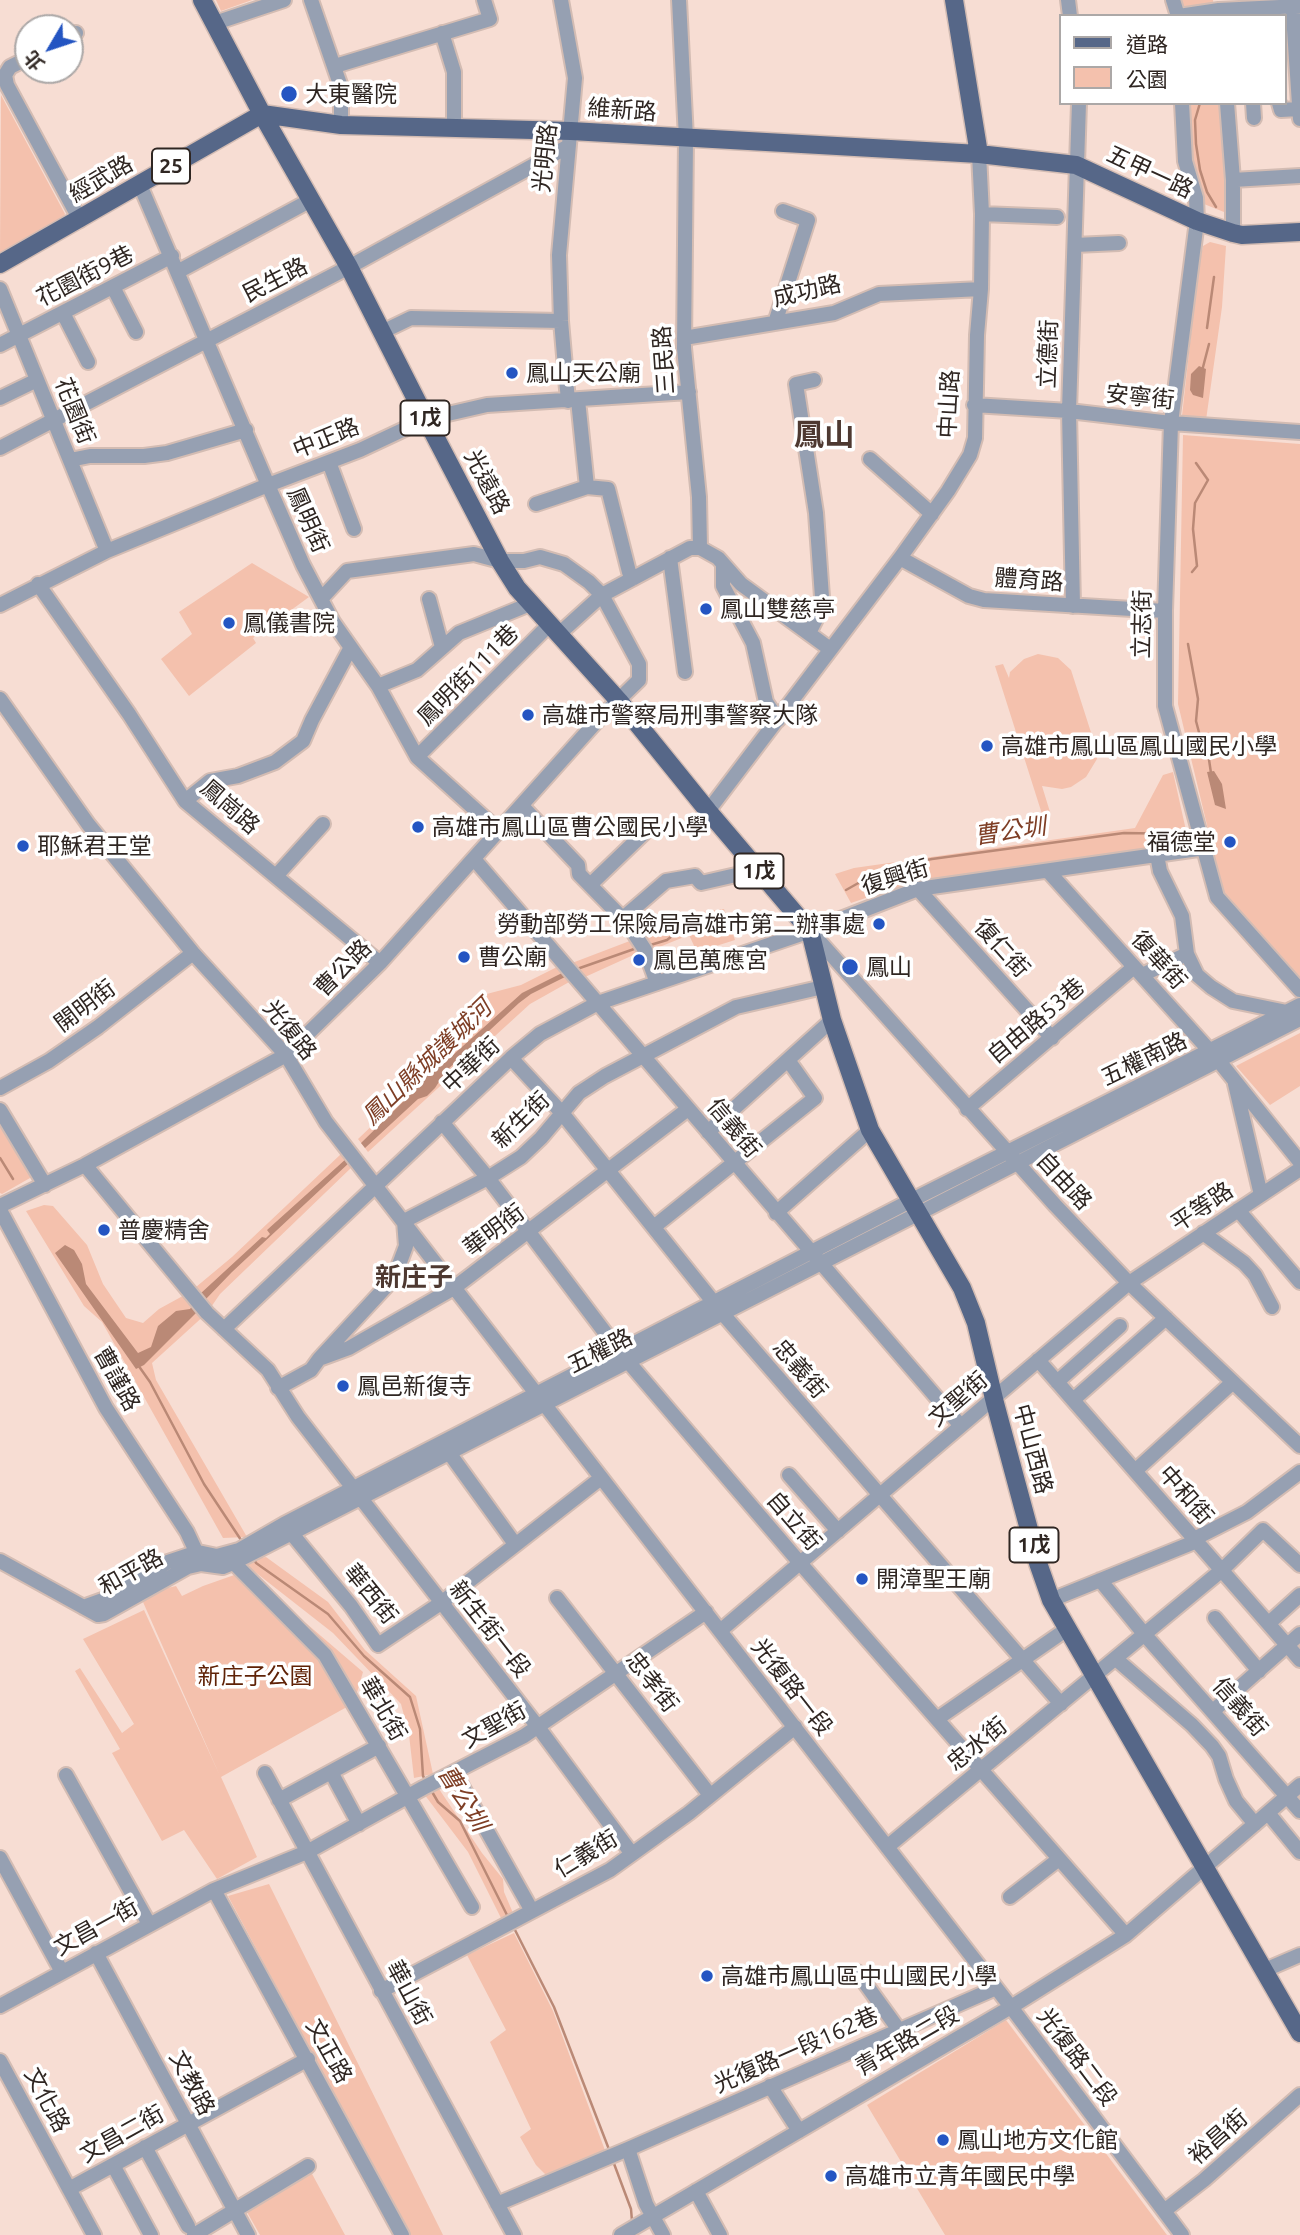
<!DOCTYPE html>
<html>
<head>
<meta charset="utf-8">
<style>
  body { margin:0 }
  #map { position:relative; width:1300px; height:2235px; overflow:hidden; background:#f7ddd3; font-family:Ubuntu,"Noto Sans TC",sans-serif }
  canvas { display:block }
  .legend { position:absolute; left:1059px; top:14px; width:228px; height:91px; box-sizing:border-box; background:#fff; border:2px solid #aca8a7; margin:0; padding:9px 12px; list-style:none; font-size:21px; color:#2f2622 }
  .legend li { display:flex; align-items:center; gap:14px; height:35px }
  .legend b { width:35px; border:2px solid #aca8a7 }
  .north { position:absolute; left:14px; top:14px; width:70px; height:70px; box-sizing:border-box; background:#fff; border:2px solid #aca8a7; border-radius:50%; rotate:231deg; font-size:19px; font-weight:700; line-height:28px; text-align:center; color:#2f2622 }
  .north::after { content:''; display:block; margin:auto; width:24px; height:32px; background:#2455c2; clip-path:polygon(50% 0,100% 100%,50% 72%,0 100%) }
</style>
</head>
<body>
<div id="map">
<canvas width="1300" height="2235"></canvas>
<ul class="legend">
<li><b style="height:9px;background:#566788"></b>道路</li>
<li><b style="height:19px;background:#f4c1ad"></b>公園</li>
</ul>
<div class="north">北</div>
</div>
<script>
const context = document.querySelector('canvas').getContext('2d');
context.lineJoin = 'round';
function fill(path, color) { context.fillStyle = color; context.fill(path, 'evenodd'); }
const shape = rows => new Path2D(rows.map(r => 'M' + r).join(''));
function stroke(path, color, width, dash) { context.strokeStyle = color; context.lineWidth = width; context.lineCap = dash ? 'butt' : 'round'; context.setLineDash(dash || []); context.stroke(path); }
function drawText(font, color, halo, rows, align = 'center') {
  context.font = font + ' Ubuntu,"Noto Sans TC",sans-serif'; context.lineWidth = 7; context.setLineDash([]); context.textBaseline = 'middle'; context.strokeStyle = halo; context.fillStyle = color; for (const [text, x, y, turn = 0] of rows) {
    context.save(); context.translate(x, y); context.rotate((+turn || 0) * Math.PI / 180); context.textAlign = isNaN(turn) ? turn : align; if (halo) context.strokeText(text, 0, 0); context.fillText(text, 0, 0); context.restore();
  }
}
const green = shape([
  [216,0,252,0,221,11],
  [1177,0,1213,0,1215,16,1182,16],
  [1,95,65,214,62,220,0,254],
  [1186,103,1223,103,1229,214,1199,202,1190,168],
  [1210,242,1226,246,1222,307,1206,420,1182,416,1198,270,1203,246],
  [1183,435,1300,444,1300,979,1223,892,1178,704],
  [252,563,309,597,253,638,256,643,189,696,161,659,192,634,179,612],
  [1038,654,1058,658,1071,670,1096,748,1097,759,1086,777,1071,787,1062,789,1042,786,1050,812,1042,814,995,666,1003,664,1009,678,1010,672,1024,659],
  [1173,772,1187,835,1182,844,892,889,851,903,835,874,854,868,1135,828,1163,775],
  [724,909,735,940,697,952,689,935,652,950,646,936,667,922,680,915],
  [635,939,640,952,585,977,572,963],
  [559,966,571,981,530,1004,368,1152,358,1139,399,1100,407,1081,417,1068,428,1060,444,1055,484,1019,479,996,521,985],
  [1300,1033,1300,1086,1270,1105,1236,1066],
  [0,1121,31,1172,30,1178,2,1194,0,1193],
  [341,1154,352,1167,220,1294,207,1313,152,1363,156,1380,247,1537,223,1538,102,1322,84,1306,26,1211,44,1205,53,1206,87,1245,103,1284,126,1318,143,1323,159,1309,190,1292,232,1257],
  [266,1557,328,1602,365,1650,416,1696,433,1774,414,1778,409,1735,401,1704,333,1633,241,1561],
  [240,1573,307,1624,363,1672,354,1703,221,1777,257,1857,217,1879,184,1830,162,1841,112,1753,120,1749,75,1671,80,1668,122,1733,134,1724,83,1639,144,1610,220,1776,143,1602,163,1589,176,1586,182,1596,203,1586],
  [437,1786,482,1853,503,1879,504,1892,513,1913,501,1918,468,1852,424,1794],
  [269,1884,443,2235,409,2235,228,1896],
  [514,1933,553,2011,606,2153,548,2177,536,2165,520,2137,531,2129,490,2042,506,2030,467,1955],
  [1006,2020,1167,2235,945,2235,867,2105],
  [311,2172,345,2235,260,2235,247,2212]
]);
const water = shape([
  [1199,366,1206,369,1203,398,1193,395,1190,390,1191,374],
  [1214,771,1222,784,1226,809,1215,805,1207,772],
  [564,972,567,976,531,994,519,1003,446,1071,435,1088,427,1096,418,1099,365,1148,361,1143,411,1094,416,1083,421,1077,431,1069,443,1064,522,993],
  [347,1158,350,1162,232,1272,205,1300,200,1294,262,1237,266,1238,270,1234,267,1230],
  [65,1245,74,1250,82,1264,86,1284,138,1353,151,1347,158,1326,176,1311,190,1309,195,1302,201,1308,144,1365,136,1369,55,1253]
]);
const stream = shape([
  [1200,103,1195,120,1196,144,1200,170,1207,192,1216,207],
  [1207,328,1214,277],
  [1202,371,1209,344],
  [1192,572,1197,566,1193,529,1195,503,1208,480,1196,463],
  [1188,644,1198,699,1196,721,1201,740,1208,753,1211,773],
  [846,890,885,868,932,859,1124,833,1185,834],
  [647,946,667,940,687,924,700,920],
  [577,969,637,948],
  [0,1158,13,1179],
  [138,1365,150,1382,204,1484,243,1543],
  [253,1557,256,1563,328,1614,364,1656,410,1697,420,1729,423,1776,426,1781],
  [431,1790,438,1802,460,1821,508,1917],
  [513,1926,554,2007,610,2152],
  [613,2161,631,2209,632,2221]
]);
const minor = shape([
  [311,0,341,87,341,125],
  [561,0,575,78,559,255,561,321,568,401],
  [679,0,686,138,684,348,699,497,700,548],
  [1068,0,1070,16],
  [1173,0,1178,16],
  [1292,0,1300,119],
  [1179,16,1219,10,1300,6],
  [215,23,284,0],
  [442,33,454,72,454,128],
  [70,36,76,33],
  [28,58,10,67,5,75,7,85,80,220],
  [335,66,490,19,484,0],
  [1182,103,1185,161,1196,198,1197,221,1171,423,1165,611,1165,706,1217,897,1300,990],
  [1227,103,1233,180,1233,233],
  [1253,103,1254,118],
  [1279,103,1281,110,1299,109],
  [1233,180,1300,176],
  [140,185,268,485,303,565,333,622,378,686,417,757,500,832],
  [982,214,1057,217],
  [1075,245,1119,243],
  [179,271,311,200],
  [113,287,136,332],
  [0,289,107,551],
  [63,313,88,362],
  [775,323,808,220,783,211],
  [382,332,411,318,561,321],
  [684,338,834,313,879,294,981,289],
  [0,345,172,256],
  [0,398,37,380],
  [974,405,1069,411,1171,423,1300,432],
  [0,448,349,267,567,147],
  [870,459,932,514],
  [70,460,90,456,144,456,167,453,246,430],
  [329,462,354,529],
  [587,487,608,489,629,572,634,578],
  [536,504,587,487,578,400],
  [670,558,685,672],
  [900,558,969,596,984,600,1165,611],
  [723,566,723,586,753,643,766,702,778,720],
  [38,584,129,714,185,801,380,963],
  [429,599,442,647],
  [0,605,107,551,268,485,360,450,426,419,487,405,689,392],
  [1073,606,1069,411,1079,103],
  [809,633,819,613,822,597,816,513,796,384,814,380],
  [559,634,602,595,690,548,700,548,718,558,741,584,830,649],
  [378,686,417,670,459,633,530,604],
  [0,699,88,824,193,953,286,1055,326,1122,1011,2007,1182,2235],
  [417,757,550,624],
  [185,801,210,781,238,776,275,762,303,741,312,720,350,649],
  [522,806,578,865,579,874,628,924,645,950,657,983],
  [708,811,900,558,948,491,970,455,975,438,977,335,981,289,982,214,979,154],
  [1157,855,1160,871,1182,916,1187,954,1197,975,1211,987,1233,1001,1287,1012],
  [474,859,961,1426],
  [1048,871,1218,1060,1300,1162],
  [276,876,323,824],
  [590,885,644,833],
  [918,889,1052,1038],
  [623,918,666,881,695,876,701,883,758,870],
  [811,932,1055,1205,1129,1283,1300,1446],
  [1142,975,1187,954],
  [511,1058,562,1113,723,1314,1061,1704],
  [1235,1084,1261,1195],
  [0,1088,49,1061,98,1027,193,953],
  [967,1109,1134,967],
  [0,1110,45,1185],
  [442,1122,488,1178,619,1351,800,1563,1126,1935],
  [708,1132,832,1020],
  [85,1165,207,1313,268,1370,298,1417,538,1727,632,1854],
  [0,1206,85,1165,286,1055,380,963,596,722,639,680,639,664,602,595,589,582,564,564,540,557,524,561,500,561,474,554,347,571,321,599],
  [0,1210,106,1408,187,1532,200,1560],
  [1238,1210,1300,1282],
  [776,1213,870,1130],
  [655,1226,815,1098,788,1060],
  [1203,1233,1244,1263,1255,1275,1272,1307],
  [224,1329,511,1058,540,1034,598,1003,810,931,918,889,1205,848],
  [319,1359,394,1278,406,1246,404,1221,488,1178,521,1157,541,1138,579,1093,605,1076,736,1007,823,987],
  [1038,1360,1300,1660],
  [1057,1382,1120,1326],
  [278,1388,311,1370,319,1359,349,1348,454,1288,688,1109],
  [1073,1400,1166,1318],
  [450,1454,515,1544],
  [1135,1471,1233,1382],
  [789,1475,838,1531],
  [288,1529,351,1606,378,1645,441,1603,601,1478],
  [1194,1539,1247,1512,1300,1472],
  [198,1552,217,1556,239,1550,284,1524,912,1200,1300,1005],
  [228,1557,325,1655,472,1907],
  [0,1561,98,1615,104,1614,188,1567,201,1564,223,1567,233,1563,1300,1019],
  [1100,1580,1145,1635,1300,1811],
  [557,1598,710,1795],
  [1051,1600,1197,1541],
  [83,1607,108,1598,168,1562,198,1552],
  [1215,1618,1259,1671],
  [1269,1623,1300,1595],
  [720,1631,1129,1283,1300,1169],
  [1116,1659,1192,1725,1212,1746,1219,1756,1226,1779,1236,1801,1255,1824],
  [1213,1711,1300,1634],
  [937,1719,1067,1629],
  [331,1772,359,1824],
  [454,1772,532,1911],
  [265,1773,514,2235],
  [66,1775,149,1924],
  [279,1800,379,1746],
  [1268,1813,1300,1852],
  [887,1847,1222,1570,1263,1530,1300,1565],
  [0,1858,62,1972],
  [214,1890,402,2235],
  [1010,1897,1059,1859],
  [96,1953,248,2235],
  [1265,1970,1300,1955],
  [857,1972,899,2030],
  [381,1991,610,1870,689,1813,795,1727],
  [0,2006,214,1890,307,1852,423,1788,524,1736,706,1612],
  [0,2061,94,2235],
  [770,2086,799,2131],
  [145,2147,188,2226],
  [628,2149,646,2204,663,2235],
  [113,2165,151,2235],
  [69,2189,308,2059],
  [696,2191,720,2235],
  [497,2204,628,2149,996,1988],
  [1164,2211,1204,2180,1300,2095],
  [194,2235,308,2166],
  [621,2235,1011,2007,1126,1935,1300,1785]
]);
const major = shape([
  [202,0,262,114,349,267,426,419,500,561,517,588,619,701,708,811,810,931,832,1020,870,1130,962,1288,976,1323,995,1403,1038,1563,1051,1600,1300,2033],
  [954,0,979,154],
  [262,114,341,125,571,131,979,154,1076,165,1197,221,1233,233,1242,235,1300,232],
  [0,264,262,114]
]);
const markers = [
  [289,94,9,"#2455c2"],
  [512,373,7,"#2455c2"],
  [706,609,7,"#2455c2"],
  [229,623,7,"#2455c2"],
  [528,715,7,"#2455c2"],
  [987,746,7,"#2455c2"],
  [418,827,7,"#2455c2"],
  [1230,842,7,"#2455c2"],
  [23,846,7,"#2455c2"],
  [879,924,7,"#2455c2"],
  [464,957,7,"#2455c2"],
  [639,960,7,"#2455c2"],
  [850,967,9,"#2455c2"],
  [104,1230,7,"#2455c2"],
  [343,1386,7,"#2455c2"],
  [862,1579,7,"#2455c2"],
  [707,1976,7,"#2455c2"],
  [943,2140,7,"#2455c2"],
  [831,2176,7,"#2455c2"]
];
const shields = [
  [171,166,38],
  [425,418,49],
  [759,871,49],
  [1034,1545,49]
];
const shieldNames = [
  ["25",171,166],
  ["1戊",425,418],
  ["1戊",759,871],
  ["1戊",1034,1545]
];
const poiNames = [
  ["大東醫院",305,94],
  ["鳳山天公廟",526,373],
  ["鳳山雙慈亭",720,609],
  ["鳳儀書院",243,623],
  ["高雄市警察局刑事警察大隊",542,715],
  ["高雄市鳳山區鳳山國民小學",1001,746],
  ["高雄市鳳山區曹公國民小學",432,827],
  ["福德堂",1216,842,"right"],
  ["耶穌君王堂",37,846],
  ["勞動部勞工保險局高雄市第二辦事處",865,924,"right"],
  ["曹公廟",478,957],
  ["鳳邑萬應宮",653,960],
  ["鳳山",866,967],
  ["普慶精舍",118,1230],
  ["鳳邑新復寺",357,1386],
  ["開漳聖王廟",876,1579],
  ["高雄市鳳山區中山國民小學",721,1976],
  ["鳳山地方文化館",957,2140],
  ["高雄市立青年國民中學",845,2176]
];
const streetNames = [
  ["維新路",622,110,4],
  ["光明路",545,158,-84],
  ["五甲一路",1150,172,25],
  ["經武路",101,179,-30],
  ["花園街9巷",85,276,-27],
  ["民生路",275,280,-27],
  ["成功路",807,291,-13],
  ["立德街",1048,354,-88],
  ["三民路",664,360,-94],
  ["安寧街",1140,397,6],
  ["中山路",949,404,-87],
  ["花園街",75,411,68],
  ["中正路",326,438,-22],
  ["光遠路",487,482,62],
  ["鳳明街",308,520,66],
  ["體育路",1029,580,4],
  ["立志街",1142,624,-89],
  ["鳳明街111巷",468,675,-45],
  ["鳳崗路",230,807,41],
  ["復興街",895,877,-17],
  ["復仁街",1002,948,48],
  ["復華街",1159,960,48],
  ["曹公路",343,968,-45],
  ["開明街",85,1006,-37],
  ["自由路53巷",1036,1021,-40],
  ["光復路",290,1030,51],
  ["五權南路",1144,1059,-26],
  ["中華街",471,1065,-43],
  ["新生街",521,1120,-44],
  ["信義街",734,1128,50],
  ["自由路",1064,1181,47],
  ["平等路",1202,1207,-34],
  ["華明街",494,1230,-37],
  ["五權路",600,1351,-27],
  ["忠義街",800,1369,49],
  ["曹謹路",117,1379,61],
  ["文聖街",958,1399,-41],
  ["中山西路",1033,1449,75],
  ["中和街",1186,1495,49],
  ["自立街",794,1521,49],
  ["和平路",131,1572,-29],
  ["華西街",371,1594,51],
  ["新生街一段",490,1629,52],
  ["忠孝街",652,1682,52],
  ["光復路一段",792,1687,52],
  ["信義街",1240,1707,49],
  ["華北街",383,1709,60],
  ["文聖街",494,1725,-29],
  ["忠水街",977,1744,-39],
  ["仁義街",586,1854,-31],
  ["文昌一街",96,1927,-29],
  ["華山街",409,1993,62],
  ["青年路二段",907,2041,-30],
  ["光復路一段162巷",796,2050,-24],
  ["文正路",329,2051,61],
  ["光復路二段",1077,2057,53],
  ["文教路",192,2083,62],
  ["文化路",47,2100,62],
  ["文昌二街",122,2134,-29],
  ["裕昌街",1218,2137,-41]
];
const parkNames = [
  ["新庄子公園",255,1676]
];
const waterNames = [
  ["曹公圳",1010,831,-8],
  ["鳳山縣城護城河",427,1062,-44],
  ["曹公圳",463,1798,58]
];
const quarterNames = [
  ["新庄子",414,1277]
];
const districtNames = [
  ["鳳山",824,435]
];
fill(green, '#f4c1ad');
fill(water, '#ba8976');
stroke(stream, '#ba8976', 2.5);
stroke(minor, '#d3bcb3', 18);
stroke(major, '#d3bcb3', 21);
stroke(minor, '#96a0b2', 14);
stroke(major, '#566788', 18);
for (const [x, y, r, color] of markers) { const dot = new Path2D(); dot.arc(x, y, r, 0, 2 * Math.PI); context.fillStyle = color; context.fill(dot); stroke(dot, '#fff', 2.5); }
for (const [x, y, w] of shields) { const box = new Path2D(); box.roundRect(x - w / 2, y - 17.5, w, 35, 5); context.fillStyle = '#fff'; context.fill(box); stroke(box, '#2f2622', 2); }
drawText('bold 21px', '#2f2622', null, shieldNames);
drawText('23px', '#2f2622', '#fff', poiNames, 'left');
drawText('23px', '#2f2622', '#fff', streetNames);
drawText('23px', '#5f2206', '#fff', parkNames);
drawText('italic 24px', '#7e3e25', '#fff', waterNames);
drawText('bold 26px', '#4e3931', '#fff', quarterNames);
drawText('bold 30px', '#4e3931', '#fff', districtNames);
</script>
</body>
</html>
